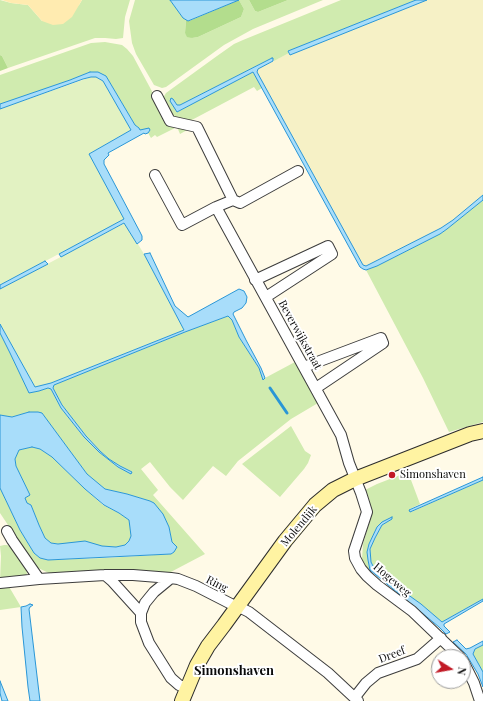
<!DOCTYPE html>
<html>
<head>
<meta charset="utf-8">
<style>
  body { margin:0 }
  #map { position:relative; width:483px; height:701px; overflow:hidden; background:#fffae7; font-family:"Playfair Display",serif }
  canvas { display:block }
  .north { position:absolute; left:431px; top:649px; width:40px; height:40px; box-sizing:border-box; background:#fff; border:1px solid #9d9d9d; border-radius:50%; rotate:101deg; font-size:11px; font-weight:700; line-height:16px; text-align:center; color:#0a0a0a }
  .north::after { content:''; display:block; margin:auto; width:14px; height:18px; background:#c21a26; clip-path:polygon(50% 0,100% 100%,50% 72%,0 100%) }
</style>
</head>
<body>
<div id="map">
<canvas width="483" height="701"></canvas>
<div class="north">N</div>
</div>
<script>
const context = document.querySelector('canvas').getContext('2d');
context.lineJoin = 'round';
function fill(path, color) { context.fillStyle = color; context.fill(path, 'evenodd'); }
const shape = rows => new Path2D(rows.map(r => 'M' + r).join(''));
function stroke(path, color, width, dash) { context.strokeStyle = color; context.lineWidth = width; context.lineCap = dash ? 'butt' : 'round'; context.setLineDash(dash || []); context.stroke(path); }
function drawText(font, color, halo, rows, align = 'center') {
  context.font = font + ' "Playfair Display",serif'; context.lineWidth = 4; context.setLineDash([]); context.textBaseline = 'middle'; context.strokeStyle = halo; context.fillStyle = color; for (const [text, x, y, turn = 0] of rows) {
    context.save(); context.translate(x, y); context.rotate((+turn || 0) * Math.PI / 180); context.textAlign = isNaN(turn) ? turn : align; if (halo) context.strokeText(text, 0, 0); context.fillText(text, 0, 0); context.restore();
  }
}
const farmland = shape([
  [427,0,483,0,483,195,453,220,441,228,366,266,363,265,356,253,257,72,258,69,289,53,290,55]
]);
const green = shape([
  [0,0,11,3,28,5,42,21,79,5,82,0,130,0,125,17,123,38,116,39,105,38,95,38,8,68,2,56,0,55],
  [135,0,170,0,183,18,186,20,185,33,192,38,198,37,241,17,244,9,239,0,249,0,255,11,258,12,288,0,323,0,253,29,224,45,166,87,162,88,154,85,136,54,132,43,129,21],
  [341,0,416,0,288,51,289,53,274,61,272,58,180,105,177,105,173,99,177,112,253,72,262,88,257,91,254,87,188,122,171,118,163,98,166,93,217,56,234,44,243,40],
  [105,42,122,45,127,49,133,56,169,123,189,129,180,134,177,127,157,137,155,135,151,138,148,133,150,130,140,130,139,128,135,125,106,76,90,72,70,80,0,104,0,75,91,43],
  [483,200,483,422,449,432,423,378,366,270,377,266,440,234,447,229],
  [228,316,232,320,239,337,259,368,263,379,265,378,295,362,318,403,291,419,238,461,226,476,213,466,183,500,170,487,150,462,141,469,158,490,153,495,205,554,167,574,53,575,36,567,0,513,0,488,20,530,34,553,40,558,48,560,106,558,171,554,174,552,169,527,154,503,150,501,127,494,105,489,87,474,42,413,38,412,29,412,12,417,0,415,0,333,10,353,29,392,39,391,48,388,51,389,61,408,84,437,99,452,118,467,131,473,132,472,120,466,109,459,100,451,86,436,62,405,53,388,54,385,185,332],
  [291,426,305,451,311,455,308,463,304,469,280,497,242,464],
  [32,447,40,449,52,457,85,489,103,505,119,513,129,520,131,537,129,541,125,545,116,547,58,544,51,543,45,538,39,525,31,505,27,503,25,498,30,495,16,466,15,459,19,450],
  [408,472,420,504,410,509,411,512,483,480,483,599,442,622,421,604,379,574,374,568,371,562,370,549,375,538,382,525,392,519,377,527,369,544,367,552,368,560,370,570,367,572,364,567,362,559,363,544,370,520,371,509,369,499,365,490,377,484],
  [4,545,7,545,13,548,26,569,27,573,26,576,0,581,1,556,0,546],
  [8,585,21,607,0,610,0,586],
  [483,645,483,672,473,654,475,649]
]);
const forest = shape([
  [239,0,244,9,241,17,198,37,192,38,187,37,185,33,186,20,189,21],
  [249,0,288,0,258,12,255,11],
  [0,55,2,56,8,68,0,71]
]);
const sand = shape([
  [2,0,82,0,72,17,63,24,53,25,42,21,28,5,11,3]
]);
const pitch = shape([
  [91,77,96,77,103,81,131,130,89,154,125,219,0,285,0,109],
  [125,223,144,254,184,330,51,383,35,387,0,324,0,289]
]);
const water = shape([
  [170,0,239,0,188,21,183,18,170,0],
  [416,0,427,0,290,55,288,51,416,0],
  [272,58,273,58,273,61,258,69,257,72,363,265,366,266,441,228,453,220,483,195,483,200,447,229,440,234,377,266,366,270,363,269,360,267,253,72,177,112,170,101,171,98,173,99,177,105,180,105,272,58],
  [90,72,98,72,106,76,135,125,139,128,140,130,149,128,150,130,148,133,145,134,144,133,108,153,109,155,104,160,104,164,140,232,142,236,142,240,137,244,124,223,61,257,59,254,124,219,89,154,131,130,103,81,96,77,91,77,83,79,0,109,0,104,70,80,90,72],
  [150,253,175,306,188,317,239,289,244,291,247,297,246,303,242,308,234,312,233,314,246,340,261,368,265,378,263,380,259,368,239,337,232,320,228,316,185,332,54,385,53,388,62,405,86,436,100,451,109,459,120,466,132,472,131,474,118,467,99,452,84,437,61,408,51,389,48,388,39,391,29,393,10,353,0,333,0,324,35,387,51,383,184,330,144,254,150,253],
  [45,261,48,264,0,289,0,285,45,261],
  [29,412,38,412,42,413,87,474,105,489,127,494,150,501,154,503,163,514,169,527,172,542,177,547,174,552,171,554,48,560,40,558,34,553,20,530,0,488,0,415,12,417,29,412],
  [32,447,40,449,52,457,85,489,104,505,119,513,129,520,131,536,129,541,125,545,116,547,102,546,85,541,58,544,51,543,45,538,39,525,31,505,27,503,25,498,30,495,16,466,15,459,19,450,32,447],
  [483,477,483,480,410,512,409,510,483,477],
  [392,517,392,519,382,525,375,538,370,549,371,562,374,568,379,574,421,604,442,622,483,599,483,601,444,624,444,626,450,632,446,634,439,627,370,570,368,560,367,552,369,544,377,527,382,522,392,517],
  [30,604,33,605,30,607,29,609,40,701,30,701,28,687,22,627,21,607,26,606,30,604],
  [457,640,466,649,470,648,483,641,483,645,475,649,473,654,483,672,483,687,478,674,466,654,453,642,457,640],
  [0,681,8,701,2,701,0,693,0,681]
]);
const stream = shape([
  [270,388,287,413]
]);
const minor = shape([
  [157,96,170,121,197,127,233,200,216,207,341,435,349,463,361,493,367,512,354,551,355,558,361,569,367,576,377,585,412,611,460,657],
  [155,175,182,225,216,207],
  [233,200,240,203,298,171],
  [255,280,328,246,332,254,266,297],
  [304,367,381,338,383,343,316,388],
  [7,531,12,540,39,579],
  [105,575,112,581,141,613],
  [171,578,154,592,145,603,141,613,141,622,149,643,171,678,179,685,187,688],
  [0,583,39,579,105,575,133,575,171,578,178,579,196,586,237,607,243,609,249,612,328,673,358,701],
  [463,661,474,683,480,701],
  [355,697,366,683,378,673,417,659,441,638]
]);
const secondary = shape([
  [182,701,197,665,208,646,224,625,285,541,315,505,333,490,355,479,470,434,483,431]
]);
const markers = [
  [392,475,4,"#c21a26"]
];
const streetNames = [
  ["Beverwijkstraat",300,335,61],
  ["Molendijk",299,526,-50],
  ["Hogeweg",392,580,40],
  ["Ring",217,584,27],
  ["Dreef",392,655,-21]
];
const poiNames = [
  ["Simonshaven",400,475]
];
const quarterNames = [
  ["Simonshaven",234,671]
];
fill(farmland, '#f6f1c6');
fill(green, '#d0ebaf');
fill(forest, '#b3dd8d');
fill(sand, '#ffebb0');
fill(pitch, '#e2f2c2');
fill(water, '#a8ddfa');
stroke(water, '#2a96d6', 1);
stroke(stream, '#2a96d6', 3);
stroke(minor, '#3d3d3d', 12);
stroke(secondary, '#2c2c2c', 16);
stroke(minor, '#fff', 10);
stroke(secondary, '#fff3a2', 14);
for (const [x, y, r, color] of markers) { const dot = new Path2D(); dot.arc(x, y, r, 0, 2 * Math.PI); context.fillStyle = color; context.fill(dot); stroke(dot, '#fff', 1.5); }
drawText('11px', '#0a0a0a', '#fff', streetNames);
drawText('11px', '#0a0a0a', '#fff', poiNames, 'left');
drawText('bold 13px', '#0a0a0a', '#fff', quarterNames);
</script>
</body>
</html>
